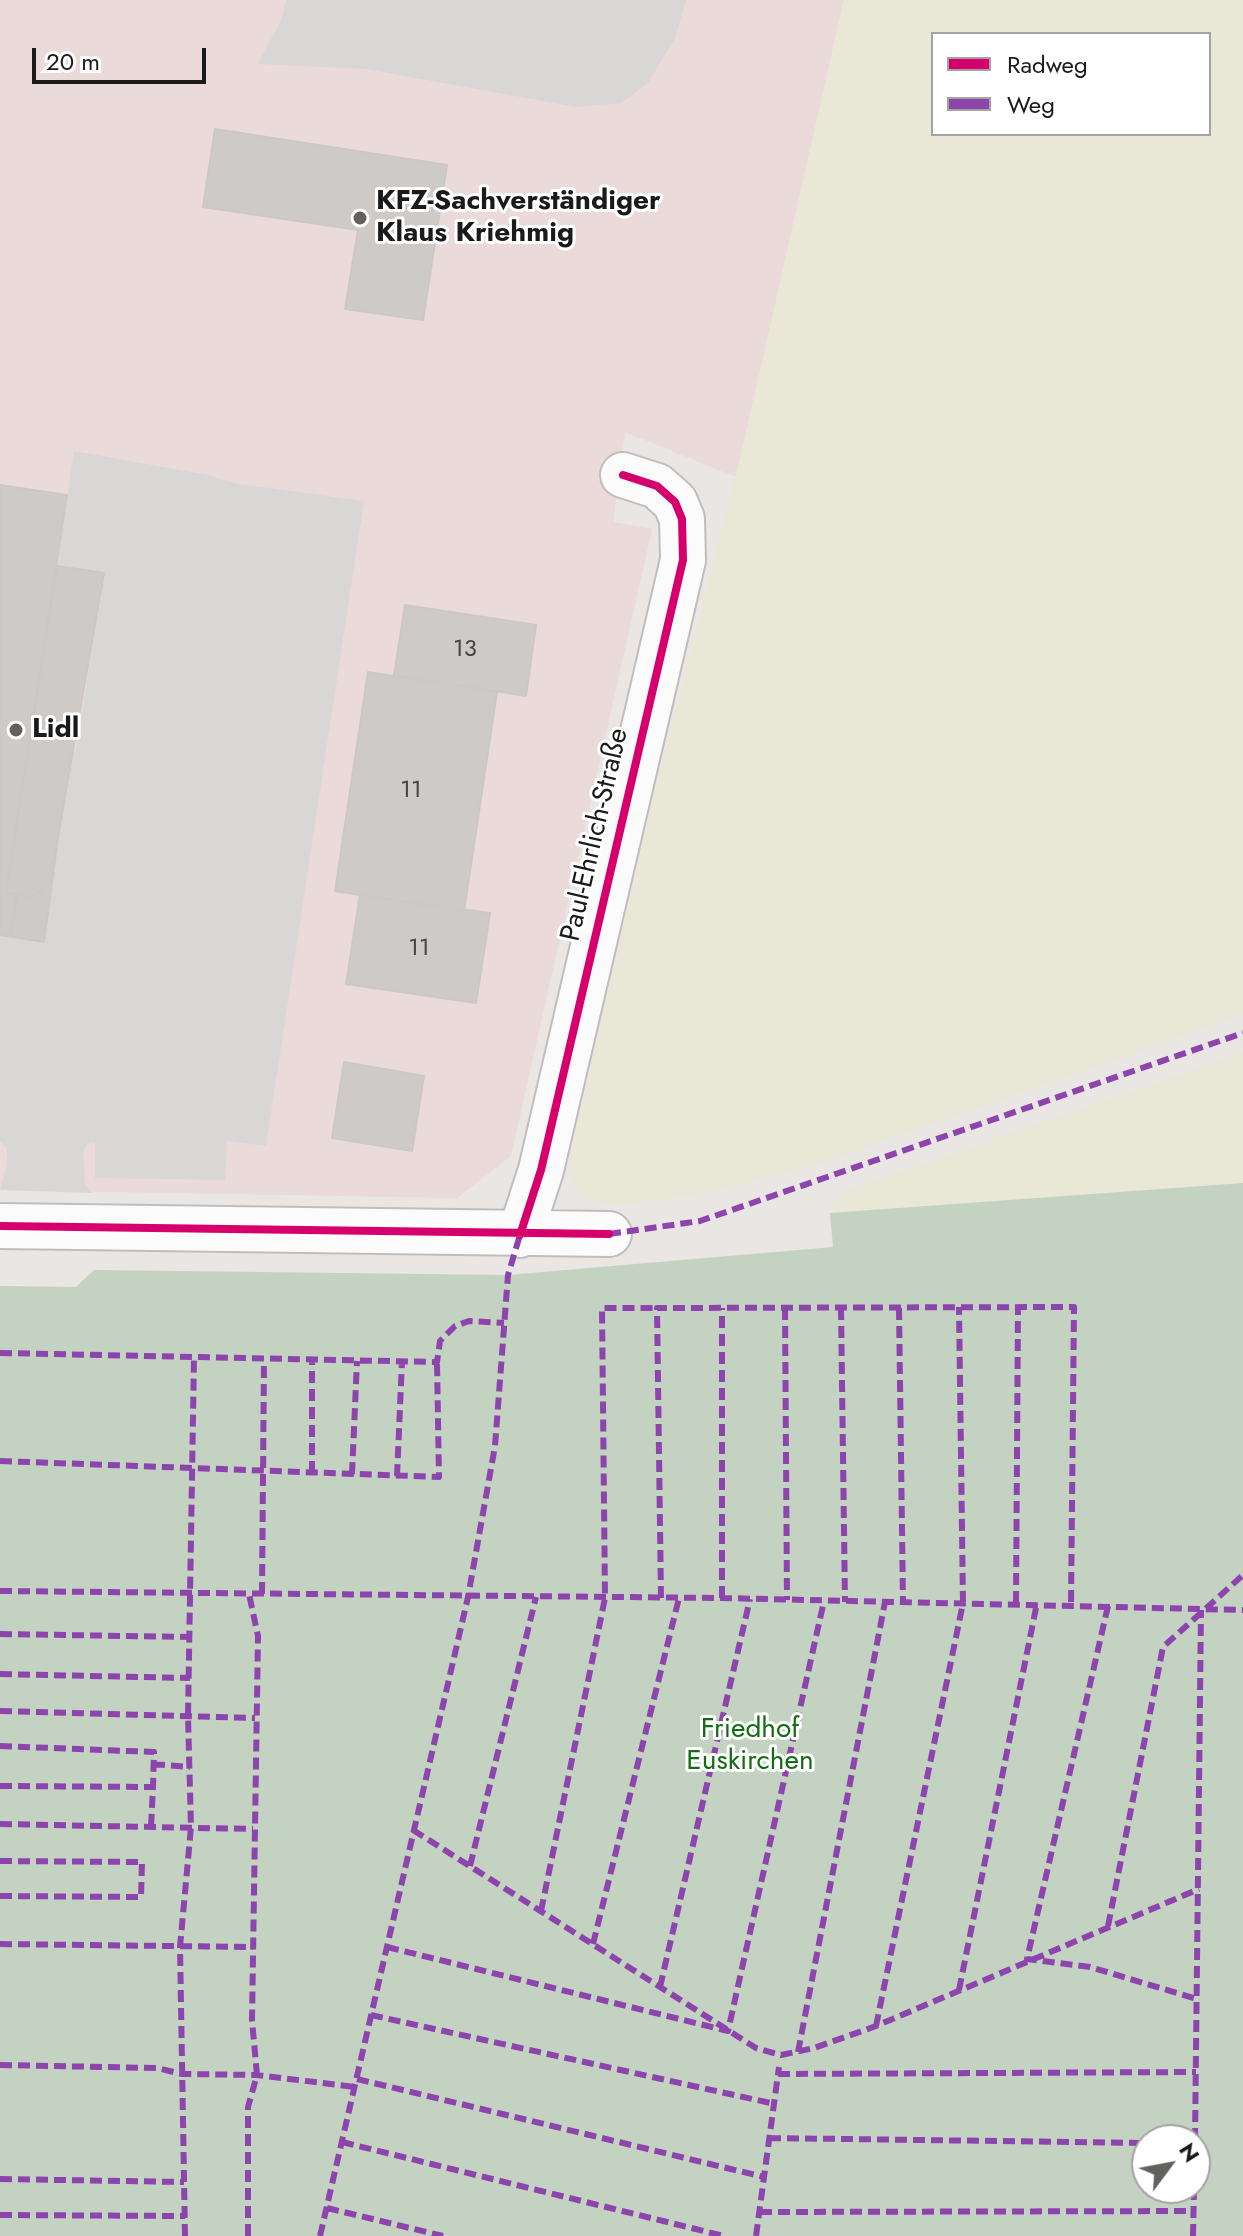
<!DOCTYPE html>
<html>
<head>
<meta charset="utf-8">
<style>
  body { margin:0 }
  #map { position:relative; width:1243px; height:2236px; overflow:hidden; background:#e9e6e3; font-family:Jost,sans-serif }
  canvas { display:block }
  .legend { position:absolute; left:931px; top:32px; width:280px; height:104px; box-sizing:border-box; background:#fff; border:2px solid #a3a3a3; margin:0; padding:10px 14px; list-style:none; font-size:24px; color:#1a1a1a }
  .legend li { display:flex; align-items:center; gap:16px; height:40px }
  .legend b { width:40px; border:2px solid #a3a3a3 }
  .north { position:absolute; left:1131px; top:2124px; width:80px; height:80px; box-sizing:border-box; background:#fff; border:2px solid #a3a3a3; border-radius:50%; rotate:58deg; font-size:22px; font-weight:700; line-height:32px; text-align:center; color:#1a1a1a }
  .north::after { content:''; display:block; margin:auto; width:28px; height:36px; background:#626160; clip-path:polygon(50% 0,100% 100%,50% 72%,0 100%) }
  .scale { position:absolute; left:32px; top:48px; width:174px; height:36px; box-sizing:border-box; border:4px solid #1a1a1a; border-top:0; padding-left:10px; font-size:24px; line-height:28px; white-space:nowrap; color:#1a1a1a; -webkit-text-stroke:6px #fff; paint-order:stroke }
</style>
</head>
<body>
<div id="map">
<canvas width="1243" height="2236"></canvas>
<ul class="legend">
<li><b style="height:10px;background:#d6006c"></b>Radweg</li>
<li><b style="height:10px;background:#8e44ad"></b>Weg</li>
</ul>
<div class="north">N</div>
<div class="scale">20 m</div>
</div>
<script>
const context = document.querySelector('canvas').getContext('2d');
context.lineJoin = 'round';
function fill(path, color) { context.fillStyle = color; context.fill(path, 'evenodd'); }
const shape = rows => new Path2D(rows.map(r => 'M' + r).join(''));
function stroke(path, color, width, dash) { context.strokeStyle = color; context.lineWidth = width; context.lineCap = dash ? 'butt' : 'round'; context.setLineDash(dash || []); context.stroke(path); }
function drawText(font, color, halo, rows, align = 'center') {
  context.font = font + ' Jost,sans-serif'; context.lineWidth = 6; context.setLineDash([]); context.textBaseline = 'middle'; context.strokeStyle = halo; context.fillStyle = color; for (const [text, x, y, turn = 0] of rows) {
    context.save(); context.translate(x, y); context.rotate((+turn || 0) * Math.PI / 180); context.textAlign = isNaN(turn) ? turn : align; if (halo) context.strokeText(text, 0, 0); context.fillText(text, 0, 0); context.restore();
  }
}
const commercial = shape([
  [0,0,844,0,736,477,625,432,613,522,652,529,511,1156,457,1198,0,1190]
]);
const farmland = shape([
  [844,0,1243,0,1243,1014,825,1162,697,1195,624,1204,597,1202,582,1197,574,1187,569,1174,571,1155,650,811,736,477],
  [933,34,1209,34,1209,134,933,134],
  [1243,1053,1243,1183,830,1213,840,1193]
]);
const cemetery = shape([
  [1243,1183,1243,2236,0,2236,0,1286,76,1287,94,1270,508,1275,833,1247,830,1213],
  [1147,2140,1195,2140,1195,2188,1147,2188]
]);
const parking = shape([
  [286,0,686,0,675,38,648,83,621,103,576,107,366,69,258,64,282,18],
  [74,451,208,475,233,483,364,501,266,1146,227,1141,225,1180,95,1178,95,1142,88,1143,83,1150,85,1185,93,1193,0,1190,7,1164,7,1148,0,1141,0,935,44,942,71,751,76,751,104,573,57,566]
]);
const building = shape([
  [215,129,447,165,423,320,345,309,358,230,203,207,215,129],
  [0,485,67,495,6,893,17,894,11,935,0,933,0,485],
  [57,566,104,573,50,883,32,897,6,893,57,566],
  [405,605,536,625,526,696,394,675,405,605],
  [368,672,497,692,464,911,335,891,368,672],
  [62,808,44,942,0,935,11,935,17,894,32,897,50,883,62,808],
  [360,895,490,913,476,1003,346,984,360,895],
  [344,1062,424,1076,412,1151,332,1138,344,1062]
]);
const minor = shape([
  [0,1226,609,1234],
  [520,1235,541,1170,683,560,682,519,675,502,657,486,623,475]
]);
const quiet = shape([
  [609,1234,700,1221,1243,1033],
  [785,1308,787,1600],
  [841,1308,845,1602],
  [899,1308,903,1602],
  [0,1353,437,1362,440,1341,455,1326,469,1321,504,1323],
  [0,1461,439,1477,437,1362],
  [312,1473,312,1361],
  [352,1474,357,1361],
  [397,1476,402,1361],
  [0,1591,722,1598,1243,1610],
  [262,1594,264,1360],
  [661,1598,657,1308,1074,1307,1071,1604],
  [722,1598,722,1308],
  [1016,1603,1018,1306],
  [1108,1606,1027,1959,1090,1967,1197,1999],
  [0,1634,191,1637],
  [0,1674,190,1678],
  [0,1711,255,1718],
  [0,1746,154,1752,153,1787],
  [153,1764,190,1767],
  [0,1786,153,1787,151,1827],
  [0,1824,253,1829],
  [413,1830,756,2048,781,2055,814,2048,876,2026,1199,1889],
  [0,1861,142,1862,141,1897,0,1896],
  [470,1866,536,1597],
  [541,1911,605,1598,602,1308,657,1308],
  [1108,1926,1163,1647,1243,1575],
  [0,1944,253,1947],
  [593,1944,679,1598],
  [387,1947,728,2031,824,1601],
  [660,1987,750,1599],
  [959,1990,1037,1603],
  [371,2015,775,2104],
  [876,2026,963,1603,959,1307],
  [798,2052,885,1602],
  [0,2065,157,2068,182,2074,257,2075,355,2087],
  [778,2074,1196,2072],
  [357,2079,764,2177],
  [769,2138,1147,2143],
  [1195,2140,1201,1610],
  [342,2142,724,2236],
  [0,2179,184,2182],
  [327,2208,443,2236],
  [760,2212,1194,2211],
  [0,2215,185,2216],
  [185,2236,180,1947,191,1827,188,1716,194,1357],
  [248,2236,248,2107,257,2075,252,2020,258,1636,249,1594],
  [320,2236,468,1597,495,1446,508,1275,520,1235],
  [756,2236,779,2067],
  [1193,2236,1194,2188]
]);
const cycleway = shape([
  [0,1226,609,1234],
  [520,1235,541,1170,683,560,682,519,675,502,657,486,623,475]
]);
const markers = [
  [360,218,8,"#626160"],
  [16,730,8,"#626160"]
];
const numberNames = [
  ["13",465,650],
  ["11",411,791],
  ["11",419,949]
];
const poiNames = [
  ["KFZ-Sachverständiger",376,202],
  ["Klaus Kriehmig",376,234],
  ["Lidl",32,730]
];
const streetNames = [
  ["Paul-Ehrlich-Straße",596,835,-77]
];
const parkNames = [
  ["Friedhof",750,1730],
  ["Euskirchen",750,1762]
];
fill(commercial, '#eadad9');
fill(farmland, '#e9e8d7');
fill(cemetery, '#c3d2c1');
fill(parking, '#d9d7d6');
fill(building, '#cecac8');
stroke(building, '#ccc8c5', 2);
stroke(minor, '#c0bebd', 48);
stroke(minor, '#fcfbfb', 44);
stroke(quiet, '#8e44ad', 6, [12, 6]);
stroke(cycleway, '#d6006c', 8);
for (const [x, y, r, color] of markers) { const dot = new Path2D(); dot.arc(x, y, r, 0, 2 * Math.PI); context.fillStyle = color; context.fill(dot); stroke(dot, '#fff', 3); }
drawText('24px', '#474646', null, numberNames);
drawText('bold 28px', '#1a1a1a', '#fff', poiNames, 'left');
drawText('28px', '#1a1a1a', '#fff', streetNames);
drawText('28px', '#146c15', '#fff', parkNames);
</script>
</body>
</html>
